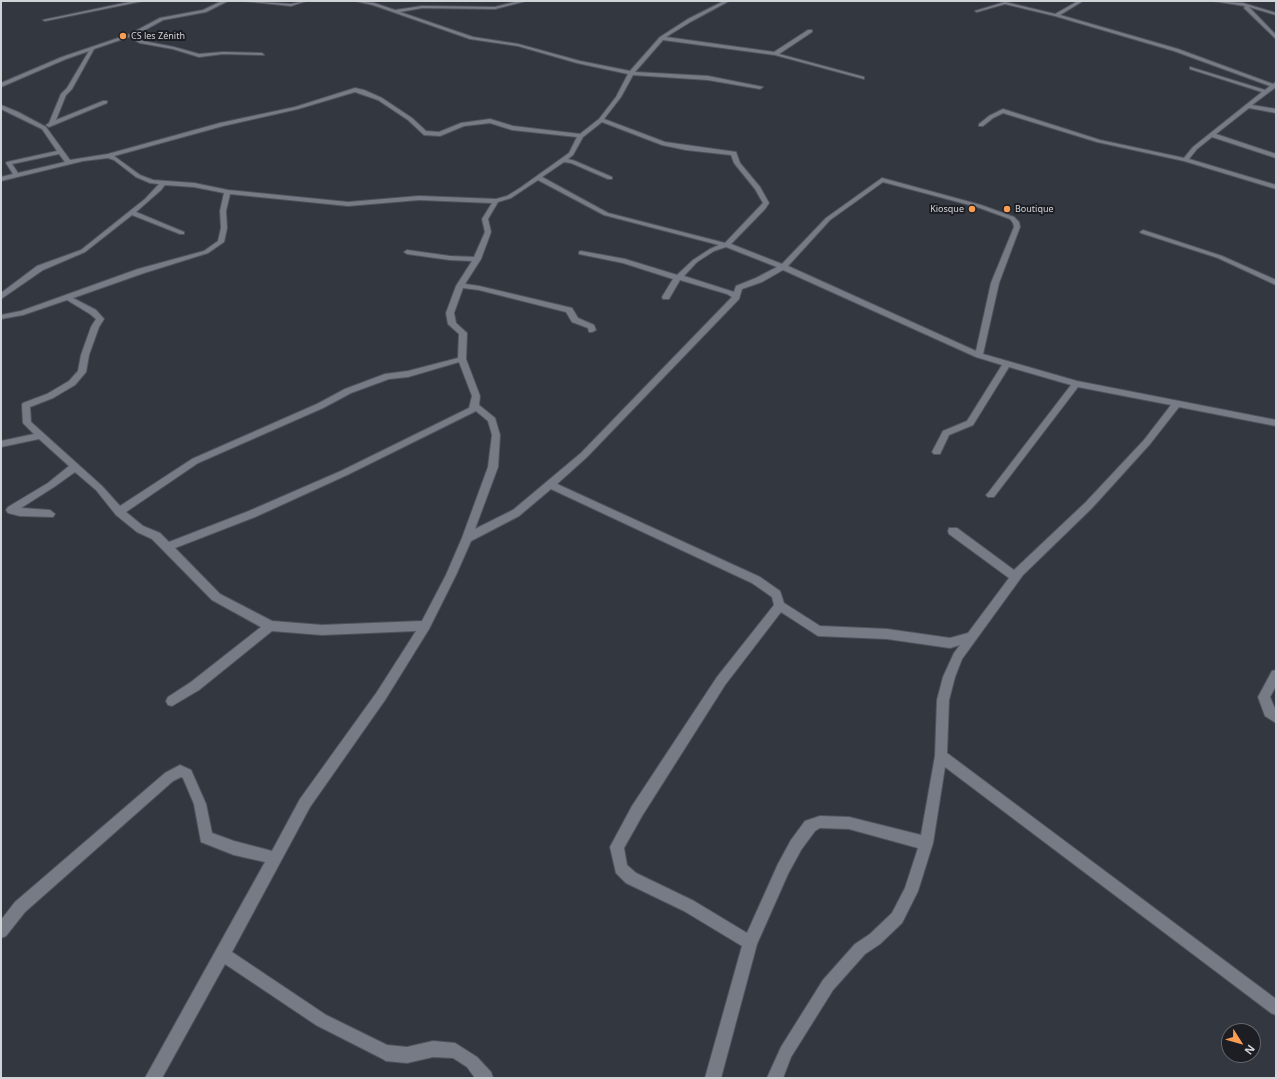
<!DOCTYPE html>
<html>
<head>
<meta charset="utf-8">
<style>
  body { margin:0 }
  #map { position:relative; width:1277px; height:1079px; overflow:hidden; background:#333740; font-family:"Noto Sans",sans-serif }
  canvas { display:block }
  .frame { position:absolute; inset:0; border:2px solid #d0d3d8; pointer-events:none }
  .north { position:absolute; left:1221px; top:1023px; width:40px; height:40px; box-sizing:border-box; background:#1c1e23; border:1px solid #64666b; border-radius:50%; rotate:127deg; font-size:11px; font-weight:700; line-height:16px; text-align:center; color:#d0d3d8 }
  .north::after { content:''; display:block; margin:auto; width:14px; height:18px; background:#fc9d54; clip-path:polygon(50% 0,100% 100%,50% 72%,0 100%) }
</style>
</head>
<body>
<div id="map">
<canvas width="1277" height="1079"></canvas>
<div class="frame"></div>
<div class="north">N</div>
</div>
<script>
const context = document.querySelector('canvas').getContext('2d');
context.lineJoin = 'round';
const shape = rows => new Path2D(rows.map(r => 'M' + r).join(''));
function stroke(path, color, width, dash) { context.strokeStyle = color; context.lineWidth = width; context.lineCap = dash ? 'butt' : 'round'; context.setLineDash(dash || []); context.stroke(path); }
function fill(path, color) { context.fillStyle = color; context.fill(path, 'evenodd'); }
function drawText(font, color, halo, rows, align = 'center') {
  context.font = font + ' "Noto Sans",sans-serif'; context.lineWidth = 4; context.setLineDash([]); context.textBaseline = 'middle'; context.strokeStyle = halo; context.fillStyle = color; for (const [text, x, y, turn = 0] of rows) {
    context.save(); context.translate(x, y); context.rotate((+turn || 0) * Math.PI / 180); context.textAlign = isNaN(turn) ? turn : align; if (halo) context.strokeText(text, 0, 0); context.fillText(text, 0, 0); context.restore();
  }
}
const minor = shape([
  [134,1,143,1,45,21,43,20,134,1],
  [222,1,228,1,206,12,163,20,134,36,143,41,174,47,199,54,223,52,262,53,264,55,223,54,199,57,173,49,140,43,129,37,94,49,72,89,66,95,56,120,103,101,107,101,107,103,49,127,46,125,49,123,61,94,67,88,89,51,66,59,1,87,1,83,62,57,130,34,160,18,203,10,222,1],
  [244,1,291,4,306,1,291,6,244,1],
  [355,1,374,3,395,10,422,6,495,7,519,1,526,1,495,9,422,8,400,12,473,37,518,44,580,61,630,71,660,37,688,19,724,1,729,1,692,21,666,37,774,52,808,30,812,30,812,32,779,54,864,77,864,79,775,55,663,40,635,72,708,76,763,87,760,89,708,80,633,75,621,97,604,119,665,142,736,152,740,163,760,187,769,203,765,209,731,244,782,264,826,218,882,178,981,205,1014,217,1019,222,1020,227,999,283,983,354,1077,381,1276,420,1276,426,1179,407,1150,444,1092,508,1023,575,962,659,955,677,949,700,947,753,1276,999,1276,1015,1271,1013,945,767,933,843,918,891,902,923,880,944,865,954,833,990,791,1057,783,1078,767,1078,781,1047,823,980,855,944,870,934,892,913,905,888,918,848,849,829,820,828,815,831,801,850,788,874,757,944,721,1078,705,1078,742,946,684,911,626,883,616,873,610,847,632,806,717,677,774,605,772,597,752,583,551,489,519,516,471,541,456,575,429,629,385,700,310,807,232,952,326,1015,387,1045,407,1047,433,1041,455,1043,477,1057,491,1072,493,1078,475,1078,467,1067,453,1058,433,1057,407,1063,386,1061,381,1058,316,1025,225,964,162,1078,145,1078,265,862,234,855,201,842,194,804,183,778,181,777,173,781,25,912,6,936,1,938,1,920,15,902,165,773,180,765,191,770,206,804,212,833,234,841,272,851,300,799,377,692,416,631,322,635,272,631,199,690,172,706,168,705,166,701,168,697,191,682,261,627,212,600,152,539,137,532,116,515,96,490,75,472,54,487,21,508,50,510,55,514,53,517,20,516,8,513,6,510,8,507,48,483,69,466,39,439,1,447,1,441,34,434,23,423,22,405,23,403,47,394,69,381,78,371,81,355,91,327,96,319,90,314,67,300,23,315,1,319,1,315,21,311,138,269,204,251,218,241,221,228,220,211,224,193,194,187,165,185,161,190,136,212,184,232,184,234,180,234,132,215,85,252,43,270,1,299,1,293,37,266,81,250,145,199,159,184,150,183,136,177,114,160,108,158,83,161,1,181,1,177,13,174,6,163,7,162,57,151,42,129,1,109,1,105,18,112,46,127,70,160,108,154,220,123,295,107,355,88,364,90,382,98,412,118,426,131,439,132,461,123,490,119,513,126,580,134,599,119,616,97,628,74,577,63,518,46,470,39,373,5,355,1],
  [355,92,378,100,408,120,424,135,440,136,464,126,490,123,512,130,577,137,569,153,520,188,507,196,496,199,419,196,348,202,228,190,194,183,153,180,140,175,114,156,223,126,298,109,355,92],
  [602,122,662,145,686,150,731,155,734,163,755,189,763,203,725,243,608,213,542,177,564,162,571,163,608,179,612,179,612,177,575,161,568,159,573,155,583,137,602,122],
  [59,154,65,162,18,173,12,164,59,154],
  [538,180,604,215,719,245,710,249,693,260,677,275,625,259,581,251,579,252,579,254,623,263,673,279,662,297,663,299,669,299,680,280,727,294,732,297,581,453,513,510,475,529,498,467,500,435,495,418,479,405,480,396,466,359,467,333,456,323,454,313,463,288,479,290,566,312,572,322,588,328,589,332,592,332,596,330,594,325,578,318,572,308,479,286,465,284,481,259,491,232,488,219,498,202,511,198,538,180],
  [883,182,977,207,1010,219,1013,223,1014,227,991,283,976,351,788,266,830,220,883,182],
  [230,194,348,206,419,200,492,203,482,219,485,232,474,257,450,256,407,250,404,252,407,254,450,260,472,261,456,286,446,313,448,324,459,334,458,358,408,371,385,374,345,389,317,404,192,459,120,506,102,486,31,422,30,407,53,398,75,385,86,372,89,355,99,327,104,319,96,310,73,298,144,273,208,253,224,242,227,228,226,211,230,194],
  [726,247,777,267,756,278,736,286,734,292,684,276,697,262,714,251,726,247],
  [783,270,976,357,1002,365,967,421,943,431,932,452,934,454,940,454,949,435,973,425,1009,367,1071,385,988,493,986,495,988,497,994,497,1078,387,1171,405,1144,440,1086,502,1014,570,957,528,949,528,948,531,949,534,1009,578,968,633,950,638,887,629,820,626,784,603,780,591,760,577,557,484,587,457,739,299,742,289,762,282,783,270],
  [459,362,472,396,469,408,341,471,249,511,169,542,160,533,143,526,126,512,198,463,323,408,351,393,389,379,408,377,459,362],
  [476,411,488,421,492,435,488,467,462,538,446,575,422,621,322,625,272,621,220,594,175,548,255,517,347,475,476,411],
  [781,612,818,636,887,639,950,648,960,645,954,653,943,677,937,700,935,756,921,835,849,817,820,816,805,821,791,840,778,864,747,933,694,901,636,873,627,865,624,848,642,816,725,685,781,612],
  [1078,1,1083,1,1060,15,1178,49,1273,84,1276,82,1276,87,1252,105,1276,109,1276,113,1249,108,1216,134,1276,154,1276,158,1212,137,1197,149,1189,159,1276,185,1276,189,1184,161,1097,142,1003,113,993,118,983,126,979,126,979,124,989,116,1003,109,1100,140,1184,158,1193,147,1262,92,1190,69,1190,67,1265,90,1270,86,1174,51,1055,16,1005,4,977,12,975,11,1005,2,1055,14,1078,1],
  [1213,1,1243,3,1276,13,1276,15,1249,7,1276,35,1276,39,1244,8,1245,6,1213,1],
  [1143,230,1222,256,1276,280,1276,285,1218,258,1141,233,1140,232,1143,230],
  [1276,670,1276,686,1270,697,1276,711,1276,723,1265,716,1258,697,1272,671,1276,670]
]);
const markers = [
  [123,36,4,"#fc9d54"],
  [972,209,4,"#fc9d54"],
  [1007,209,4,"#fc9d54"]
];
const farPoinames = [
  ["CS les Zénith",131,36],
  ["Kiosque",964,209,"right"],
  ["Boutique",1015,209]
];
stroke(minor, '#51545c', 2);
fill(minor, '#777b86');
for (const [x, y, r, color] of markers) { const dot = new Path2D(); dot.arc(x, y, r, 0, 2 * Math.PI); context.fillStyle = color; context.fill(dot); stroke(dot, '#1c1e23', 1.5); }
drawText('9px', '#d0d3d8', '#1c1e23', farPoinames, 'left');
</script>
</body>
</html>
